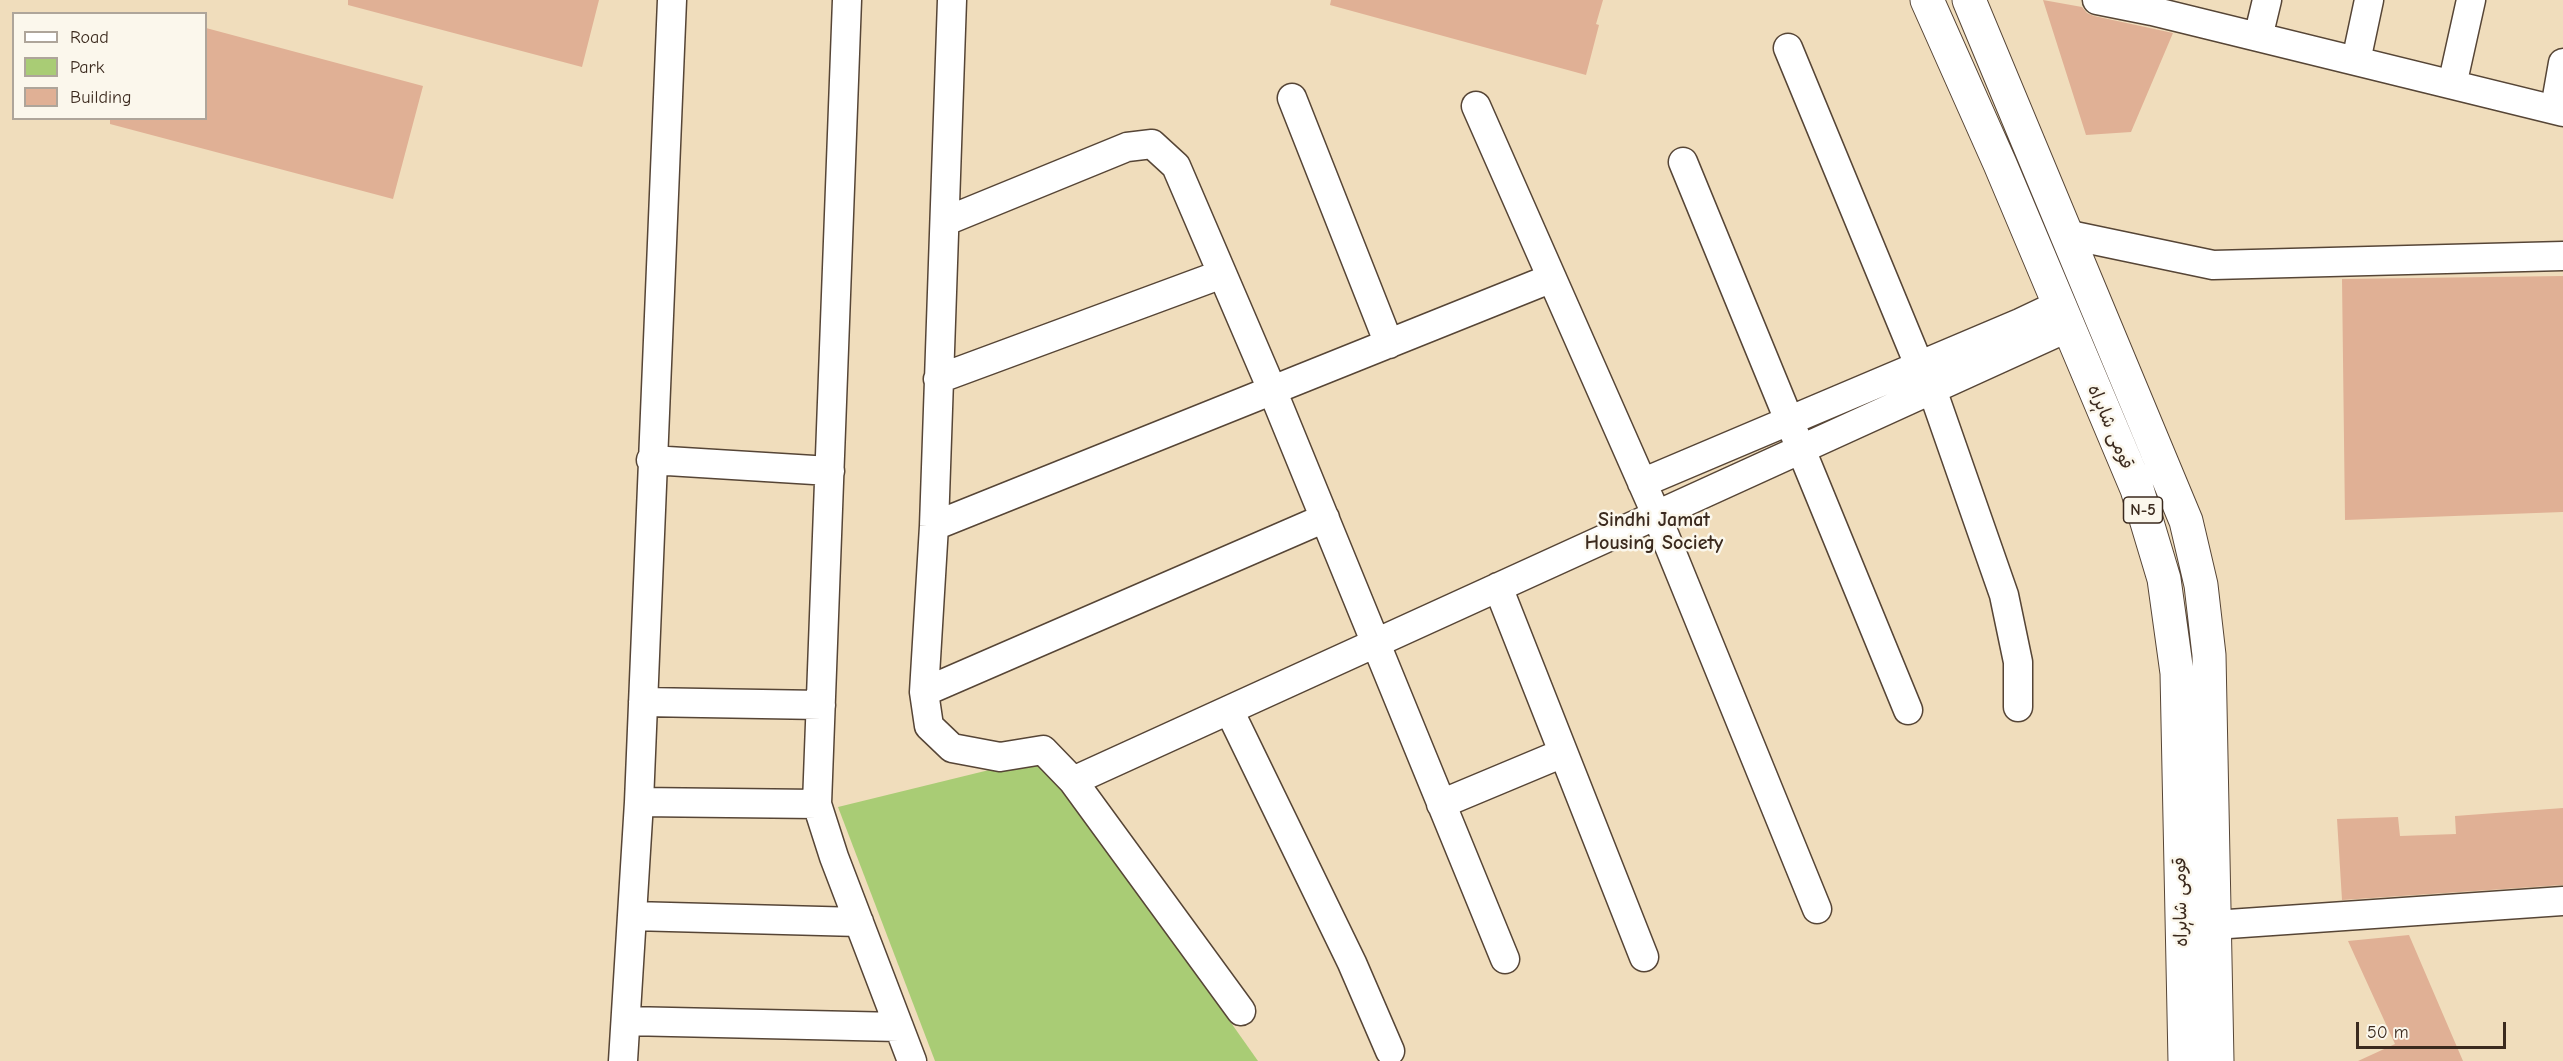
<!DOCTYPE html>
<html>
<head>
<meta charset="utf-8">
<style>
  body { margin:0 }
  #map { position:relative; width:2563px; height:1061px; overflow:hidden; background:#f0ddbc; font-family:"Comic Neue",sans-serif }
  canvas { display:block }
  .legend { position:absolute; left:12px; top:12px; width:195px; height:108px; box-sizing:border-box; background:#fbf7ec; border:2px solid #aea59a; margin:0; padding:8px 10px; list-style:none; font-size:18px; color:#3b2a1e }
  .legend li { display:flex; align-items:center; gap:12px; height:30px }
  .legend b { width:30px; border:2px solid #aea59a }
  .scale { position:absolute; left:2356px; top:1022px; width:150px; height:27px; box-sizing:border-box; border:3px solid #3b2a1e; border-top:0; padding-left:8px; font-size:18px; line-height:21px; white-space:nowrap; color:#3b2a1e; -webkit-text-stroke:4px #fbf7ec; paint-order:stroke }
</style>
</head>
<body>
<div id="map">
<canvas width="2563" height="1061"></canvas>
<ul class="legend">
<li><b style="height:8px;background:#fff"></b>Road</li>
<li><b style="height:16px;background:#a9cc75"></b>Park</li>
<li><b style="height:16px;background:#e0b095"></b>Building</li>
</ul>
<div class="scale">50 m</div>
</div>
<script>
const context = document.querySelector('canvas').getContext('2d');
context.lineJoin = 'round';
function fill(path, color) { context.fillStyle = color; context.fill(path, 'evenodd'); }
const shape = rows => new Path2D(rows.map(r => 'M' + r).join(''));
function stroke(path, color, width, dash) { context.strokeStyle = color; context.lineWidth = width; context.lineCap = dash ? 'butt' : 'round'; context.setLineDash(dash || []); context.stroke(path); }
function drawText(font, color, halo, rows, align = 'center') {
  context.font = font + ' "Comic Neue","Playpen Sans Arabic",sans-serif'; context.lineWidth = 5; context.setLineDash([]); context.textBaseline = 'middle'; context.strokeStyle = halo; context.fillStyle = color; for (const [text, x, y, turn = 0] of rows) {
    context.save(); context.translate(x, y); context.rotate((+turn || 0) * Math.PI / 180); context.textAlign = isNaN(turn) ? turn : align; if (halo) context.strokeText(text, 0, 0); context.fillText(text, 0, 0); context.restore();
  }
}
const green = shape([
  [1034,759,1051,768,1258,1061,935,1061,838,807]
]);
const building = shape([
  [348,0,599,0,582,67,348,5],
  [1331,0,1603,0,1596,24,1599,25,1586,75,1330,5],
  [2043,0,2082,7,2087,13,2094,16,2173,33,2131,132,2086,135],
  [206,28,423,86,393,199,110,124,110,118,206,118],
  [2563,276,2563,512,2345,520,2342,279],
  [2563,808,2563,885,2342,900,2337,819,2398,817,2400,836,2456,834,2455,816],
  [2409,935,2463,1061,2358,1061,2395,1044,2348,941]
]);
const minor = shape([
  [847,0,817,804,834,857,912,1061],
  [952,0,934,526,924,692,929,726,952,748,1000,757,1043,750,1073,781,1241,1011],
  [2097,0,2152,11,2563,112],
  [2261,25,2267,0],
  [2359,47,2369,0],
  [1788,48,1919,365,1932,389,2004,595,2018,662,2018,707],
  [2455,72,2471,0],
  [2557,97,2563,63],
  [1292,98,1389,344],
  [1476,106,1656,514,1817,909],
  [1683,162,1908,710],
  [946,221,1127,147,1152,144,1176,166,1273,392,1505,959],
  [2065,234,2213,265,2563,256],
  [938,379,1222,274],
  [651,460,830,471],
  [1642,483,2020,323,2058,305],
  [934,526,1552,278],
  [1498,587,1644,957],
  [924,692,1325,518],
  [643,702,821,705],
  [1229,710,1352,963,1390,1051],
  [1073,781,2067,328],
  [639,802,817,804],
  [1441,804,1563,753],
  [632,916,859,922],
  [2214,925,2563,901],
  [626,1021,899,1027],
  [623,1061,639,802,672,0]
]);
const highway = shape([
  [1927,0,2000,164,2137,489,2164,579,2177,673,2185,1061],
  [1969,0,2186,521,2201,585,2209,655,2217,1061]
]);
const shields = [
  [2143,510,39]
];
const shieldNames = [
  ["N-5",2143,510]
];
const streetNames = [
  ["قومی شاہراہ",2110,427,67],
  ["قومی شاہراہ",2181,902,-91]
];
const neighbourhoodNames = [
  ["Sindhi Jamat",1654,520],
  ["Housing Society",1654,543]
];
fill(green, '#a9cc75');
fill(building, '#e0b095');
stroke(minor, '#564536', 31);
stroke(highway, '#564536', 35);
stroke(minor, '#fff', 28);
stroke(highway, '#fff', 33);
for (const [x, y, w] of shields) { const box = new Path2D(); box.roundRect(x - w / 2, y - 13, w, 26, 4.5); context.fillStyle = '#fbf7ec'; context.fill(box); stroke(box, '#3b2a1e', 1.5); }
drawText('bold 16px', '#3b2a1e', null, shieldNames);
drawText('18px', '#3b2a1e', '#fbf7ec', streetNames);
drawText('bold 20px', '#3b2a1e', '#fbf7ec', neighbourhoodNames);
</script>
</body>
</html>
